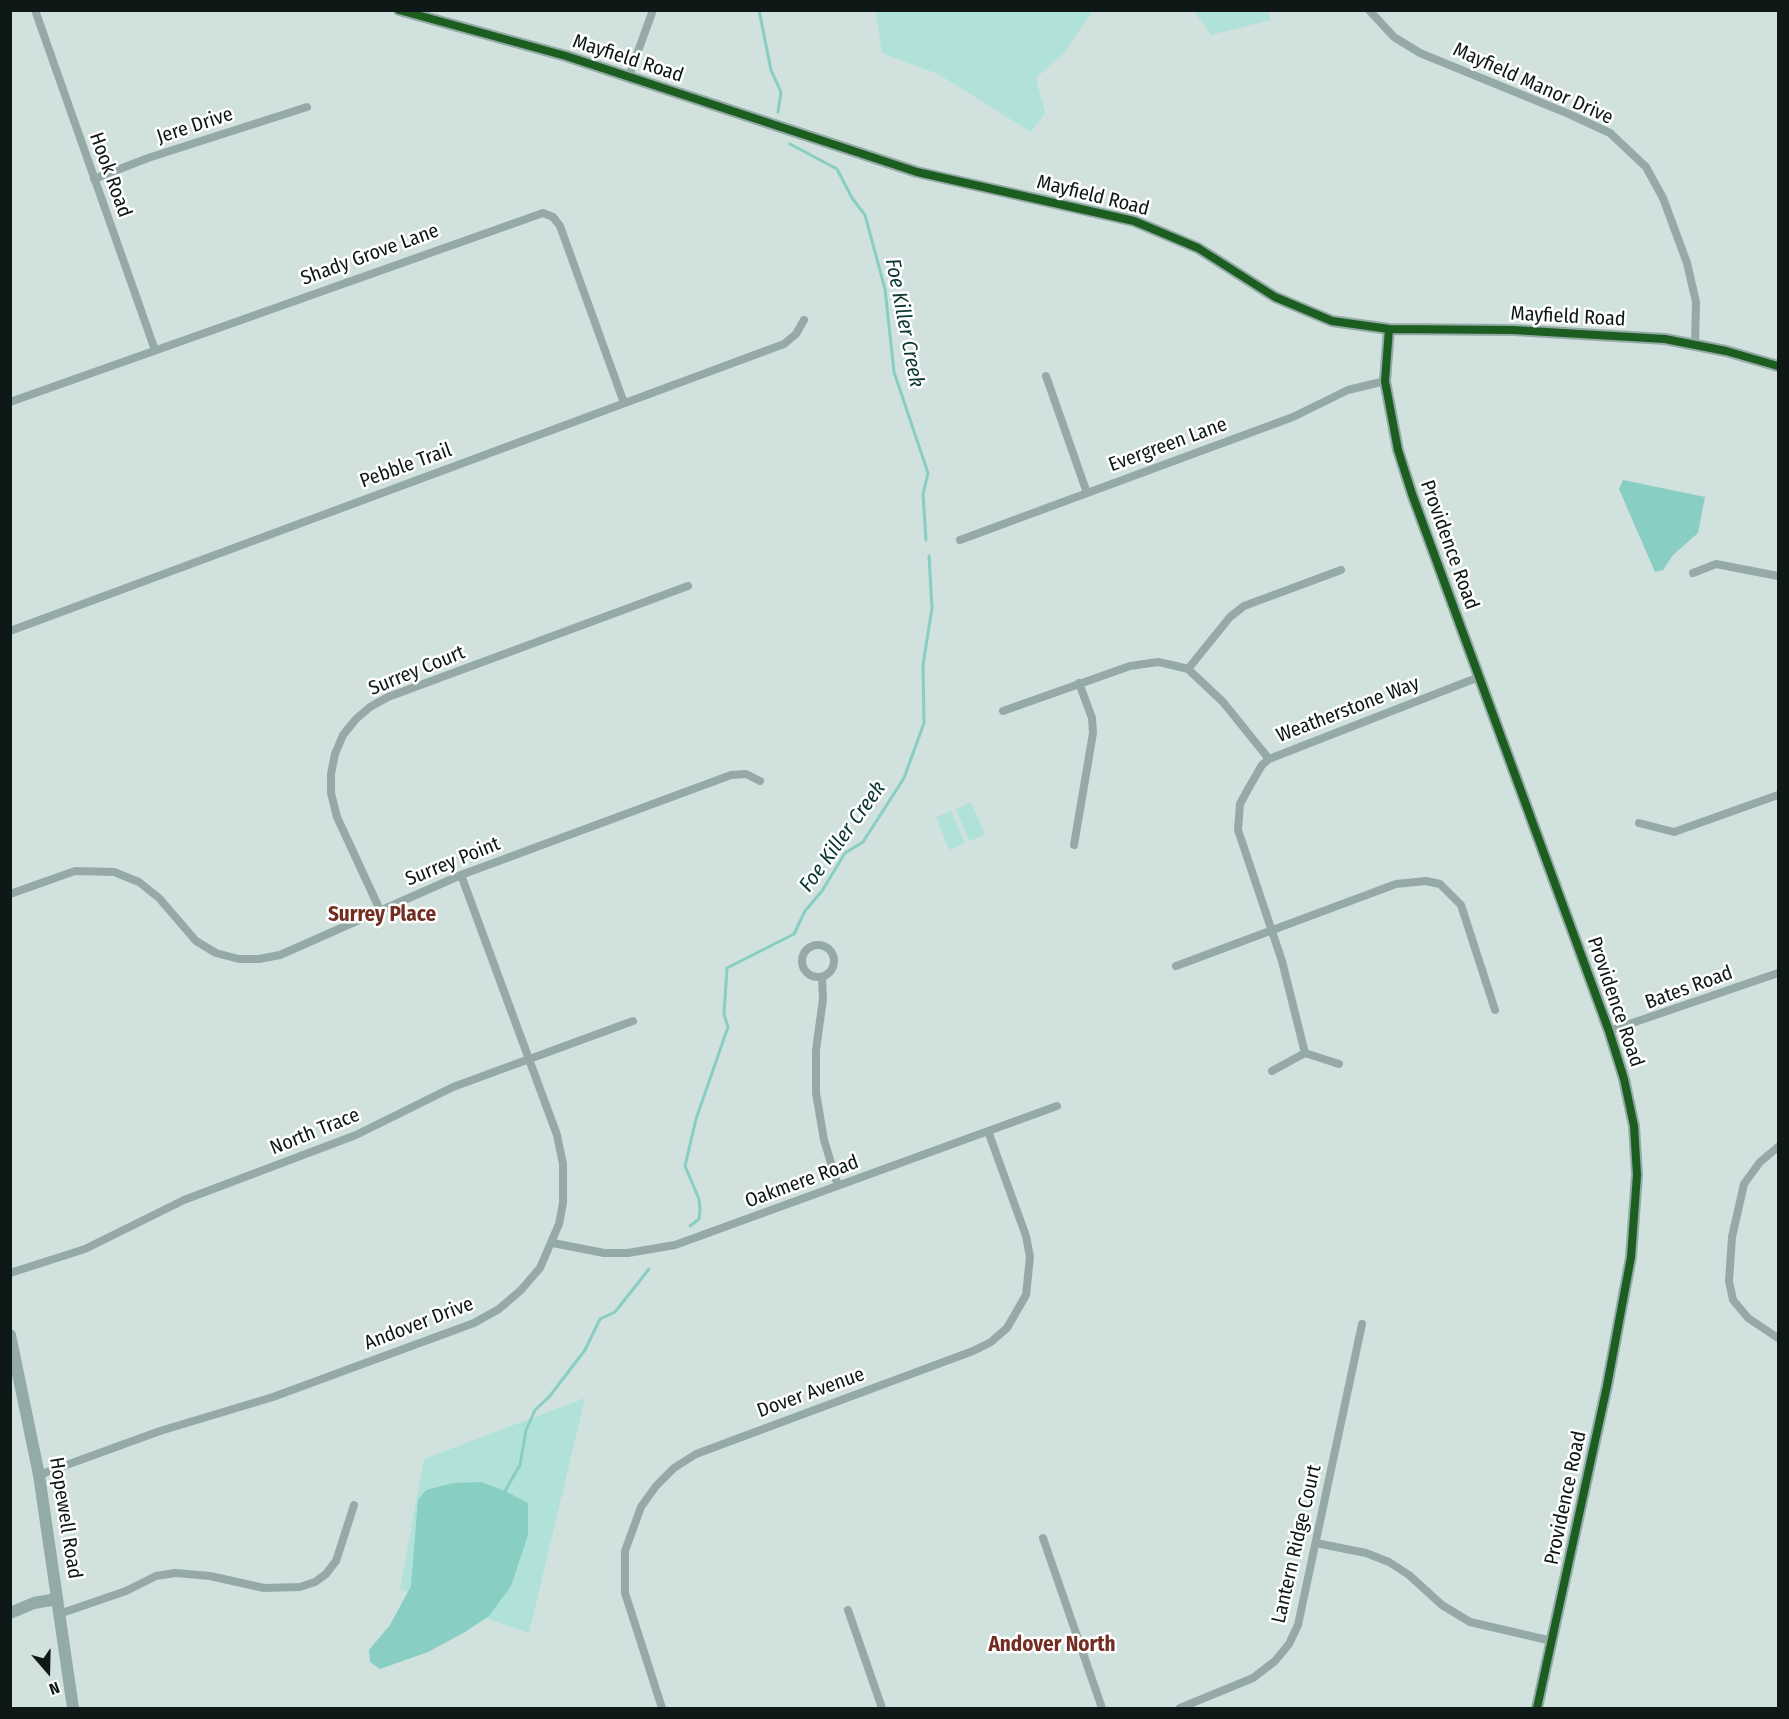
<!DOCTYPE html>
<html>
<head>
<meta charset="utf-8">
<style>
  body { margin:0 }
  #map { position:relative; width:1789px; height:1719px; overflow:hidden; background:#d0e1de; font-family:"Fira Sans Condensed",sans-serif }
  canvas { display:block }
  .frame { position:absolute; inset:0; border:12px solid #0e1917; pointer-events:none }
  .north { position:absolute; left:18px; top:1641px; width:60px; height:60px; -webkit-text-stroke:4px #fff; paint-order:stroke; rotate:160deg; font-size:16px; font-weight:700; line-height:24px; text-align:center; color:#0e1917 }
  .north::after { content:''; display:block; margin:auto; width:21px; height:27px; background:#0e1917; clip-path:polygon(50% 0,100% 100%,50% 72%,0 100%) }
</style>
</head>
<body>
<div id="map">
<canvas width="1789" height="1719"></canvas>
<div class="frame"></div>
<div class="north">N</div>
</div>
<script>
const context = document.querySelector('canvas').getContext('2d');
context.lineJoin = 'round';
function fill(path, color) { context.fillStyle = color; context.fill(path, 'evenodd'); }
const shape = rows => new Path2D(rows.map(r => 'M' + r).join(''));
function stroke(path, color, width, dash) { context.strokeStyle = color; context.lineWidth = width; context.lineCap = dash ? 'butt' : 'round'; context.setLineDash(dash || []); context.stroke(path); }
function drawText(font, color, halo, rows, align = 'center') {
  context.font = font + ' "Fira Sans Condensed",sans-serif'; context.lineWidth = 5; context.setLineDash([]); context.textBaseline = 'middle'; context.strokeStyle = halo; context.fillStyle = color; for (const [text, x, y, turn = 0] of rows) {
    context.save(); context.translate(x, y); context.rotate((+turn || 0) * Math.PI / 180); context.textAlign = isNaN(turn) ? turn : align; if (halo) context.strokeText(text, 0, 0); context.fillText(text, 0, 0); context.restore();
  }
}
const green = shape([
  [876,11,876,10,1093,11,1063,54,1036,78,1045,113,1031,132,938,74,882,53],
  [1194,11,1268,11,1271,20,1211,35],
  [971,802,985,835,969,841,956,809],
  [951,811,965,843,949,850,936,817],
  [585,1398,529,1633,400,1589,424,1459]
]);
const water = shape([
  [1623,480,1705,497,1698,533,1673,555,1663,570,1655,572,1619,489],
  [481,1482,505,1491,528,1503,528,1535,511,1586,489,1616,465,1632,428,1652,380,1669,370,1662,369,1650,390,1625,411,1586,418,1500,426,1490,453,1483]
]);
const stream = shape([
  [759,10,771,70,781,92,778,112],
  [790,144,837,169,852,198,865,215,885,289,894,372,928,473,923,494,926,540],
  [690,1226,699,1219,700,1210,699,1199,685,1166,696,1119,728,1027,724,1014,727,968,794,934,805,911,822,891,845,853,863,842,904,778,924,723,923,665,932,608,929,556],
  [505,1491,520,1465,526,1430,535,1410,549,1397,585,1350,600,1319,615,1312,649,1269]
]);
const street = shape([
  [35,10,155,350],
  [1369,10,1394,37,1420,53,1569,114,1610,133,1646,167,1663,198,1687,263,1696,302,1695,344],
  [629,76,653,10],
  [94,179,148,158,307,107],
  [1046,376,1087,493],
  [10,402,543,213,553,217,560,226,624,403],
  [960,540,1293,417,1348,390,1385,381],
  [1693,573,1716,564,1778,576],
  [10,631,784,344,796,334,804,320],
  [1188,669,1230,617,1244,606,1341,570],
  [1003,711,1130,666,1158,662,1172,665,1188,669,1223,702,1269,759],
  [1639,823,1674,832,1778,795],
  [1074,845,1093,733,1092,718,1079,683],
  [10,894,75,871,114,872,139,882,159,898,196,941,216,953,239,959,259,959,280,955,461,875,731,775,746,774,760,781],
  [380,910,337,817,331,793,331,774,335,754,343,735,356,719,370,707,388,697,688,586],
  '802 961a16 16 0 1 1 32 0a16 16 0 1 1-32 0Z',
  [1176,966,1396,884,1426,881,1440,884,1461,905,1495,1010],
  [822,977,823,999,816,1050,816,1093,824,1140,838,1186],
  [1609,1031,1778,973],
  [1305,1053,1282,961,1238,830,1240,804,1247,791,1262,765,1269,759,1479,677],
  [1272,1071,1305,1053,1339,1064],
  [1778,1147,1760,1162,1744,1184,1732,1237,1729,1281,1733,1300,1748,1318,1778,1338],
  [553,1243,604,1253,628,1253,675,1245,1057,1106],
  [10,1273,85,1249,184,1200,356,1135,453,1087,633,1021],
  [39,1475,160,1431,273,1397,474,1323,499,1309,521,1290,540,1268,559,1224,563,1203,563,1164,557,1135,461,875],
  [1043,1538,1102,1708],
  [1316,1543,1366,1553,1389,1562,1409,1575,1442,1605,1470,1622,1552,1641],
  [848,1610,882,1708],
  [59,1614,126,1591,156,1576,175,1573,210,1576,264,1588,300,1587,315,1582,326,1574,336,1561,354,1505],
  [662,1708,625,1593,625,1551,641,1507,656,1486,674,1468,696,1454,973,1351,991,1342,1007,1328,1026,1295,1030,1257,1026,1236,988,1131],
  [1180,1708,1253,1678,1275,1661,1289,1644,1298,1625,1362,1324]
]);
const secondary = shape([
  [399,10,566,56,917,172,1134,221,1198,248,1275,297,1332,321,1389,329,1513,330,1665,339,1726,351,1778,366],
  [1389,329,1385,381,1398,450,1412,494,1609,1031,1624,1079,1634,1126,1637,1175,1631,1257,1607,1386,1537,1708],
  [10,1335,39,1475,73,1708],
  [10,1613,34,1603,57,1599]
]);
const cycleway = shape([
  [399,10,566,56,917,172,1134,221,1198,248,1275,297,1332,321,1389,329,1513,330,1665,339,1726,351,1778,366],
  [1389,329,1385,381,1398,450,1412,494,1609,1031,1624,1079,1634,1126,1637,1175,1631,1257,1607,1386,1537,1708]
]);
const streetNames = [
  ["Mayfield Road",628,59,18],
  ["Mayfield Manor Drive",1533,84,24],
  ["Jere Drive",195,126,-18],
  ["Hook Road",110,175,70],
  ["Mayfield Road",1093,196,14],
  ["Shady Grove Lane",370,255,-20],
  ["Mayfield Road",1568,317,3],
  ["Evergreen Lane",1168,445,-20],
  ["Pebble Trail",406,466,-20],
  ["Providence Road",1449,545,70],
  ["Surrey Court",417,671,-22],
  ["Weatherstone Way",1348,710,-21],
  ["Surrey Point",453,862,-22],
  ["Bates Road",1689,988,-20],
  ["Providence Road",1615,1002,71],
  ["North Trace",315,1132,-22],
  ["Oakmere Road",802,1182,-20],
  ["Andover Drive",419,1324,-21],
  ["Dover Avenue",811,1393,-20],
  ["Providence Road",1566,1498,-78],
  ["Hopewell Road",65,1518,81],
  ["Lantern Ridge Court",1297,1544,-77]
];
const waterNames = [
  ["Foe Killer Creek",904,323,79],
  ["Foe Killer Creek",843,837,-54]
];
const neighbourhoodNames = [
  ["Surrey Place",382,915],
  ["Andover North",1052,1645]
];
fill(green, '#b1e2d9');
fill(water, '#88cec3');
stroke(stream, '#88cec3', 3);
stroke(street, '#95aaa7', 8);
stroke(secondary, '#94aaa6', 12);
stroke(cycleway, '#1b5e20', 8);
drawText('20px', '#0e1917', '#fff', streetNames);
drawText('italic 21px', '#0a3731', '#fff', waterNames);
drawText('bold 21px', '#732e23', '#fff', neighbourhoodNames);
</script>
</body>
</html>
